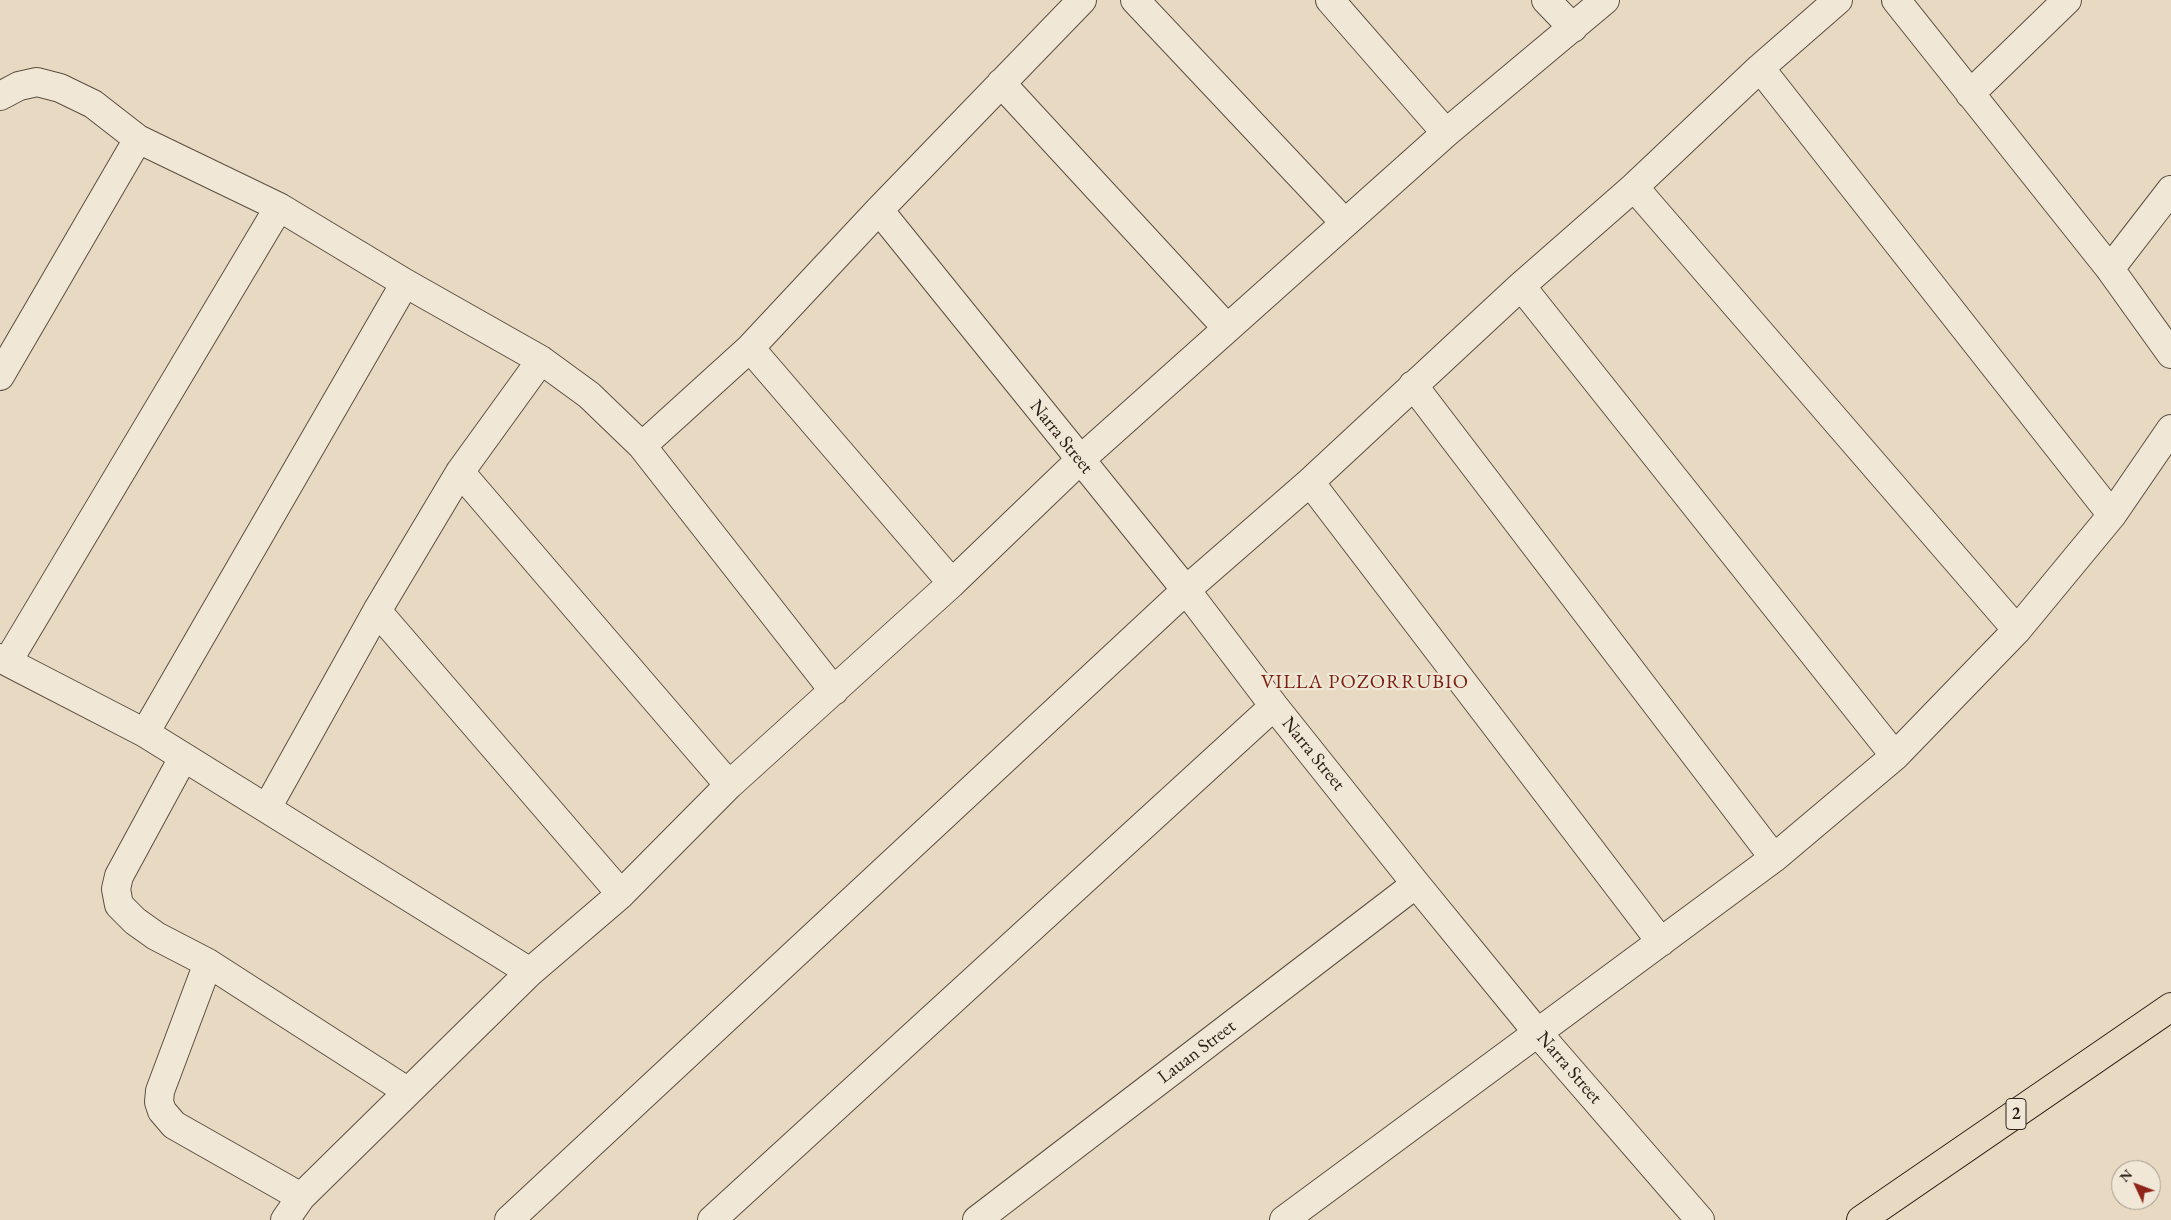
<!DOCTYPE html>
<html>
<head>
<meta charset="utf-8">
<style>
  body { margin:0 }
  #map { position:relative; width:2171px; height:1220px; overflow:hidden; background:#e8dac2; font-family:"EB Garamond",serif }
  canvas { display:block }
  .north { position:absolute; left:2111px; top:1160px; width:50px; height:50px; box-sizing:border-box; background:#f0e7d7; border:1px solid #a2988a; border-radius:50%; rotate:313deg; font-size:14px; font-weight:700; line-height:20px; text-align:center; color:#2e2117 }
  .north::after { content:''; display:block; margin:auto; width:18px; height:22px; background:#8f2418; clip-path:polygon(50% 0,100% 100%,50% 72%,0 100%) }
</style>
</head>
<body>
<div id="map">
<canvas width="2171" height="1220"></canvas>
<div class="north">N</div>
</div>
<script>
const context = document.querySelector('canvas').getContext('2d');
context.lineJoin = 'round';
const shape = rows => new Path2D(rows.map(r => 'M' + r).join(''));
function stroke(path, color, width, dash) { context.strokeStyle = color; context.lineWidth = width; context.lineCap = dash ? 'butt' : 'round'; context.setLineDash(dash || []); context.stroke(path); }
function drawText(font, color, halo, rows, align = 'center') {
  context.font = font + ' "EB Garamond",serif'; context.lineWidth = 4.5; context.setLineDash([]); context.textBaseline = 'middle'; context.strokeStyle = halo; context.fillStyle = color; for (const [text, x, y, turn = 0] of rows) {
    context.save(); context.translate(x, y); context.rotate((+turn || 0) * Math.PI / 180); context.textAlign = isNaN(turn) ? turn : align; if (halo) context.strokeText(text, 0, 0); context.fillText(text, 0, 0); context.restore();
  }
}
const minor = shape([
  [1135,0,1345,223],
  [1330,0,1446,133],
  [1546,0,1573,28],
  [1896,0,2110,269,2171,354],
  [1760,68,2112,515],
  [1001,83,1227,328],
  [1970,94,2067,0],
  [0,96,19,86,37,82,60,88,93,104,138,139,279,207,405,283,541,360,589,395,642,446,834,691],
  [1634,187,2017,630],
  [879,210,1186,590,1274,706,1416,884,1537,1032,1700,1220],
  [2110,269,2171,190],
  [1521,286,1895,756],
  [750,348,952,583],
  [0,376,138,139],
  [1413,385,1774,858],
  [642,446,750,348,879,210,1082,0],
  [460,472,729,785],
  [1310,482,1661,942],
  [377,611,621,894],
  [0,658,145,733,530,972],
  [8,661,279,207],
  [145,733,405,283],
  [183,758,119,876,116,889,119,905,135,921,156,936,208,963,407,1091],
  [267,808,377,611,460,472,541,360],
  [208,963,160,1091,159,1102,162,1111,174,1125,301,1197],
  [285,1220,301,1197,530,972,621,894,729,785,952,583,1080,460,1446,133,1605,0],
  [509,1220,1186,590,1310,482,1521,286,1634,187,1760,68,1838,0],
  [712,1220,1274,706],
  [977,1220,1416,884],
  [1284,1220,1774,858,1895,756,2017,630,2112,515,2171,429]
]);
const trunk = shape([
  [1861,1220,2171,1007]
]);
const shields = [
  [2016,1114,20]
];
const shieldNames = [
  ["2",2016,1114]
];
const streetNames = [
  ["Narra Street",1061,437,51],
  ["Narra Street",1313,754,51],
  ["Lauan Street",1197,1052,-37],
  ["Narra Street",1569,1068,49]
];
const neighbourhoodNames = [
  ["VILLA POZORRUBIO",1365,683]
];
stroke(minor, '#5c4f42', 30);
stroke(trunk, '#2e2117', 30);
stroke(minor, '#f0e7d7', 28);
stroke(trunk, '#e8dac2', 28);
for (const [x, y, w] of shields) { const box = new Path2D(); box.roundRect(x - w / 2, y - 15.5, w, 31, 4); context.fillStyle = '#f0e7d7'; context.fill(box); stroke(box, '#2e2117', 1); }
drawText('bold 18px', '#2e2117', null, shieldNames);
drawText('19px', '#2e2117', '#f0e7d7', streetNames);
context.letterSpacing = '1px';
drawText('20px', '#7a1f14', '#f0e7d7', neighbourhoodNames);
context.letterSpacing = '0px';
</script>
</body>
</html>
